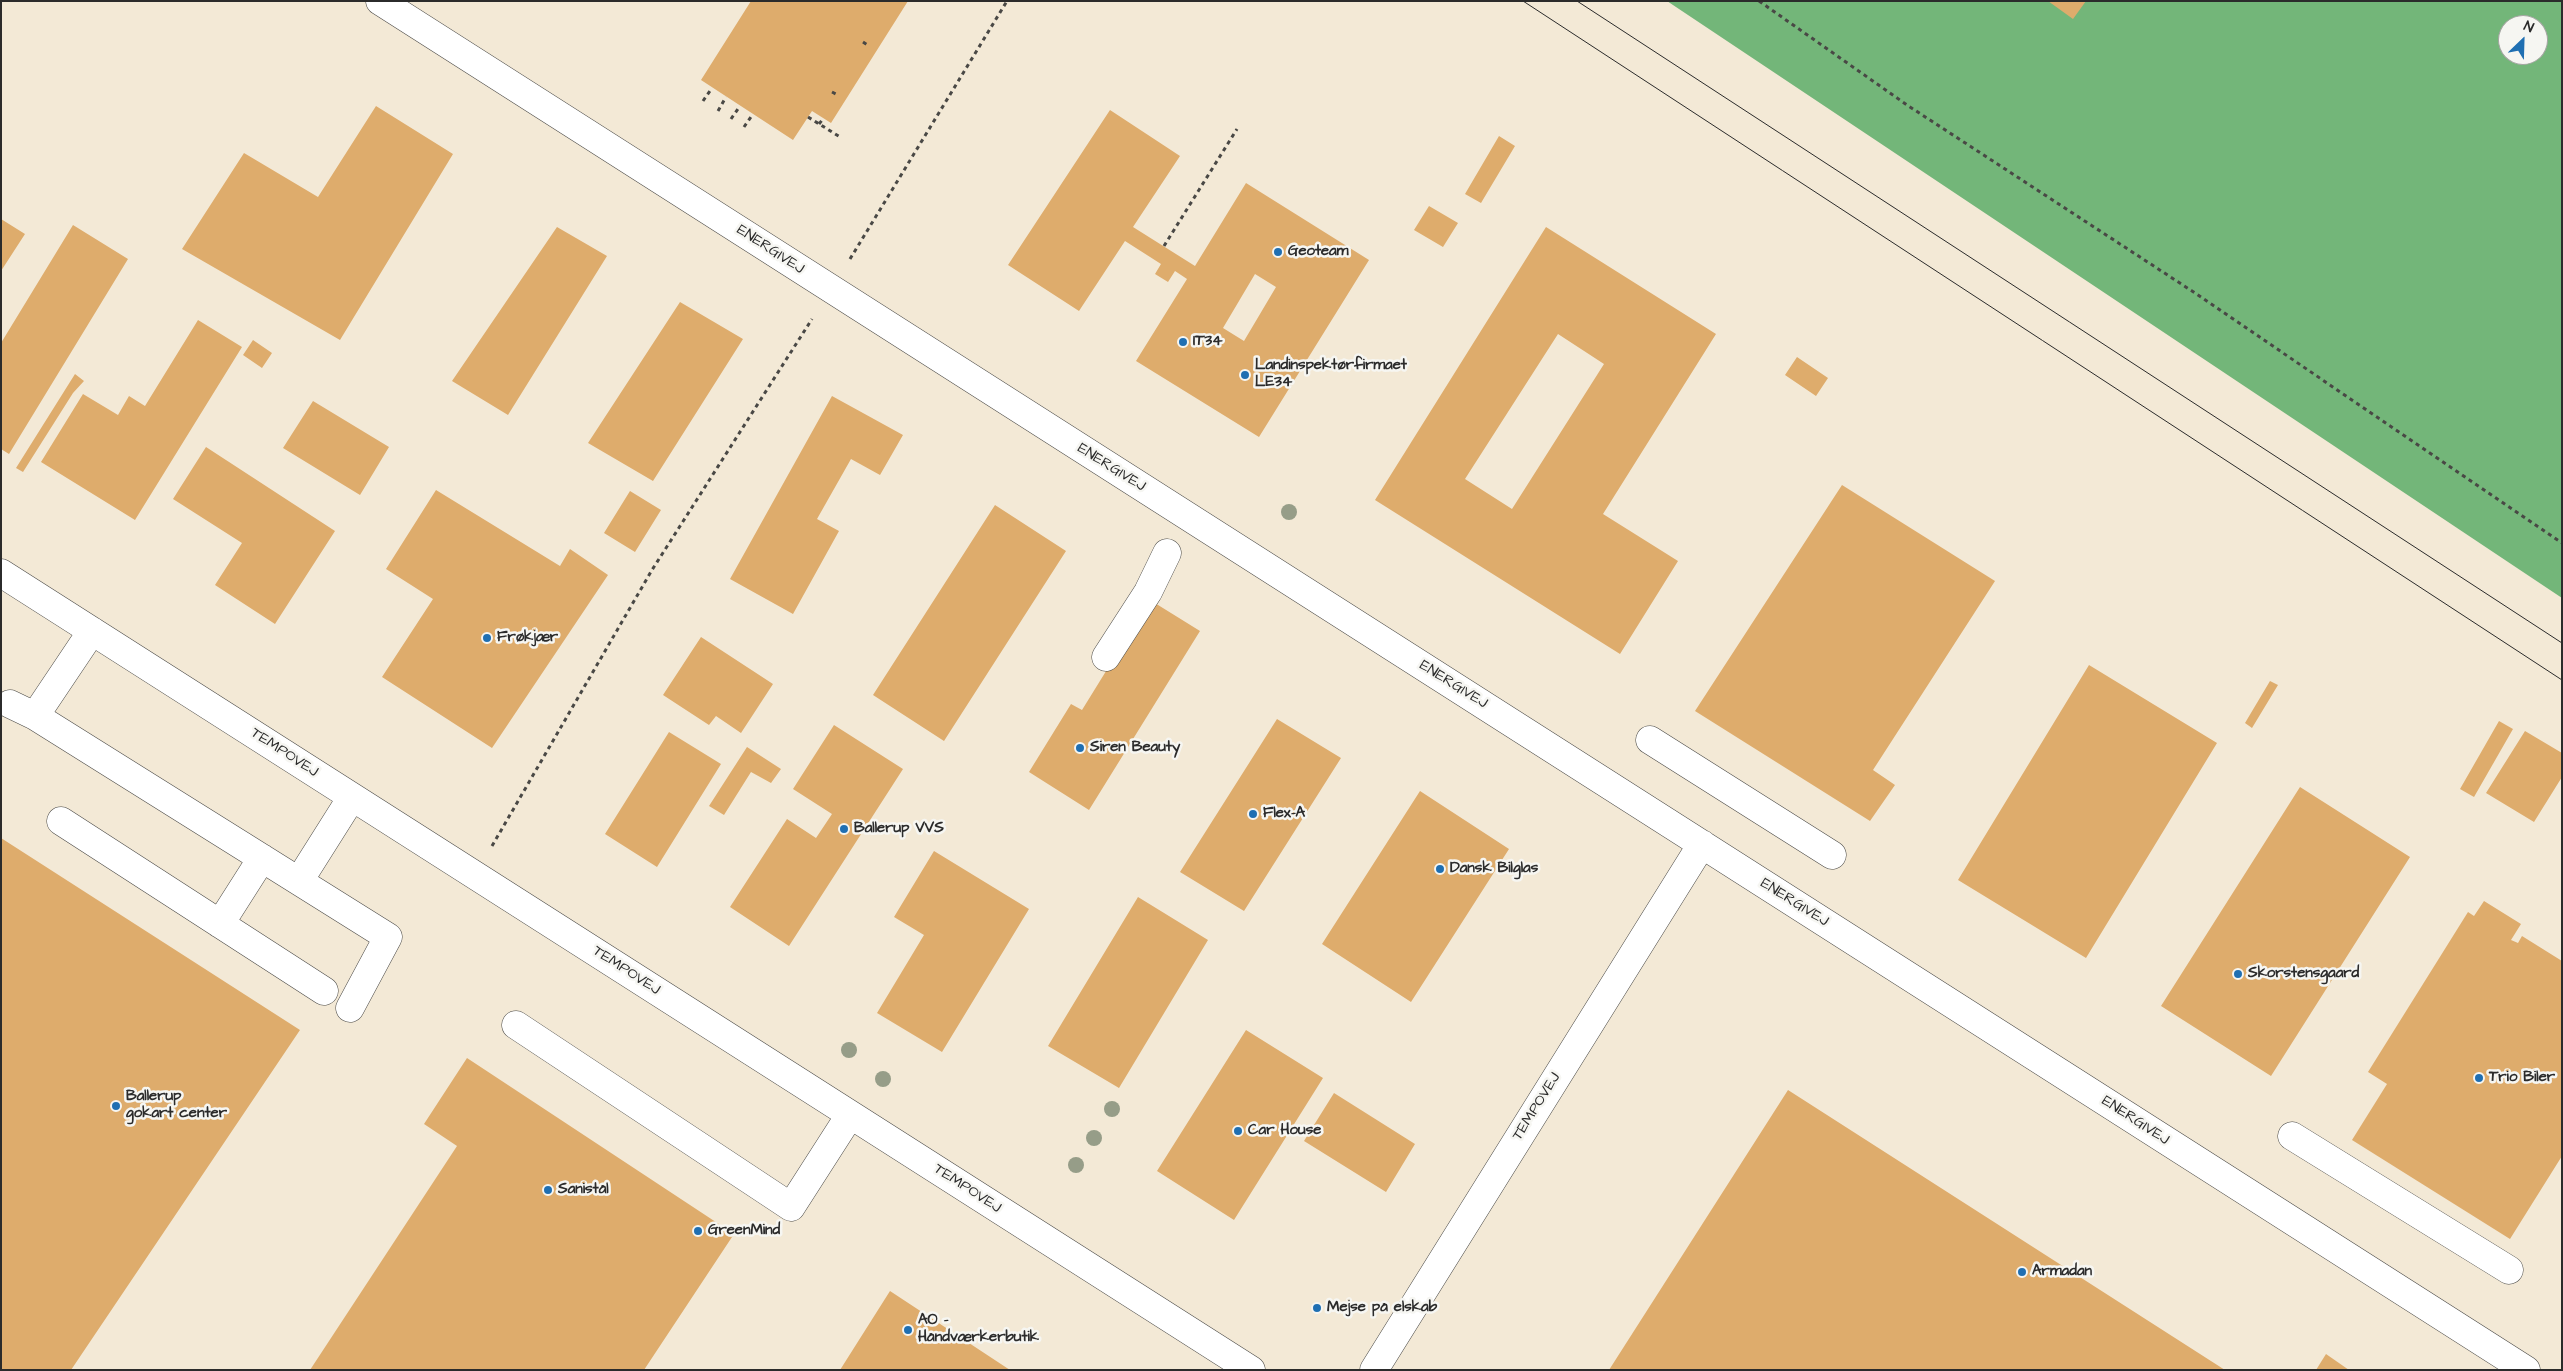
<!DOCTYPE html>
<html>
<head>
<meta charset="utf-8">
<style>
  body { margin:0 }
  #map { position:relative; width:2563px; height:1371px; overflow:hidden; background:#f3e9d6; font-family:"Architects Daughter",sans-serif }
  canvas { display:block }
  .frame { position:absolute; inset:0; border:2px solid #2b2b2b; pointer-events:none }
  .north { position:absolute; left:2498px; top:15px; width:50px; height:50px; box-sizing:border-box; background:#f6f6f2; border:1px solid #a5a5a2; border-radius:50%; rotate:24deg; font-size:14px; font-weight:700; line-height:20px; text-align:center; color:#2b2b2b }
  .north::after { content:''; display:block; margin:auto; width:18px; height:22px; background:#1f6fb2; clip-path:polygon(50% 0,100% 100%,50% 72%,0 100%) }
</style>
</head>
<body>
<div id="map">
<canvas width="2563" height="1371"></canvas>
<div class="frame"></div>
<div class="north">N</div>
</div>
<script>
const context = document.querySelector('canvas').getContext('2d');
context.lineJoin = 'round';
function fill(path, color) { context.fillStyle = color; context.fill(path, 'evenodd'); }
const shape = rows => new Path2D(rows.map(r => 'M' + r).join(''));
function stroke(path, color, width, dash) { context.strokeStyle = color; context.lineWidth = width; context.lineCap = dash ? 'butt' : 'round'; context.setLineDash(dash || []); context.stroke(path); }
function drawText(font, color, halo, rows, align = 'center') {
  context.font = font + ' "Architects Daughter",sans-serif'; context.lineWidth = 5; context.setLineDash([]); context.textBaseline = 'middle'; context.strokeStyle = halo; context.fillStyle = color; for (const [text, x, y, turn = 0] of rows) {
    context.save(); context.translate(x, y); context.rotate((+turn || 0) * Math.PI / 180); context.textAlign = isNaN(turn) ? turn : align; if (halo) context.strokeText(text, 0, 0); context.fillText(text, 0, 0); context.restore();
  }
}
const forest = shape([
  [1667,1,2562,1,2562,598],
  [2508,25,2538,25,2538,55,2508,55]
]);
const building = shape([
  [751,1,908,1,831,123,812,111,793,140,701,80],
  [2048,1,2086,1,2073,19],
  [376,106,453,154,340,340,182,249,244,153,318,197],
  [1110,110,1180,156,1133,227,1195,266,1246,183,1369,260,1259,437,1136,361,1187,279,1175,271,1168,282,1155,274,1161,264,1125,241,1079,311,1008,265],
  [1255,274,1276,287,1244,341,1223,328],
  [1499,136,1515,146,1481,203,1465,194],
  [1429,206,1458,223,1443,247,1414,230],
  [1,219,25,234,1,271],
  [73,225,128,259,9,454,1,449,1,343],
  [557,227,607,256,508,415,452,381],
  [1546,227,1716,334,1603,514,1678,561,1620,654,1375,500],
  [1558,334,1604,364,1512,509,1465,479],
  [680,302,743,339,653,481,588,443],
  [198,320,242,347,135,520,41,462,83,394,118,415,129,396,145,406],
  [253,340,272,353,262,368,243,355],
  [1797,357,1828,378,1816,396,1785,375],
  [75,374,84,381,73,393,23,472,16,468],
  [832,396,903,435,880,475,851,459,817,519,839,531,793,614,730,579],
  [313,401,389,447,360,495,283,448],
  [206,447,335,531,275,624,215,585,242,543,173,499],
  [1842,485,1995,581,1873,770,1895,785,1870,821,1695,711],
  [436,490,560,566,570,549,608,575,492,748,382,677,433,599,386,569],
  [630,491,661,510,635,552,604,533],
  [995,505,1066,551,944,741,873,695],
  [1150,600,1200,631,1089,810,1029,772,1071,704,1082,710],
  [701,637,773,684,741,733,716,716,709,725,663,695],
  [2089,665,2217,743,2086,958,1958,880],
  [2270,681,2278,685,2252,728,2245,723],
  [1277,719,1341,758,1244,911,1180,872],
  [2499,721,2513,729,2474,797,2460,789],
  [834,725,903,769,789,946,730,907,787,819,816,838,832,814,793,789],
  [2525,731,2562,753,2562,777,2534,822,2486,793],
  [669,732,721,764,657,867,605,834],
  [747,747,781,769,771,783,751,772,724,815,709,806],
  [2300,787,2410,857,2271,1076,2161,1006],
  [1420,791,1509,849,1411,1002,1322,944],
  [1,838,300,1030,71,1370,1,1370],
  [934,851,1029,909,942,1052,877,1013,924,935,894,917],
  [1138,897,1208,940,1119,1088,1048,1046],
  [2484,901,2521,924,2511,940,2518,943,2522,936,2562,961,2562,1156,2510,1239,2352,1140,2387,1084,2368,1072,2468,912,2474,916],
  [1246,1030,1323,1078,1234,1220,1157,1171],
  [467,1058,734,1234,644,1370,310,1370,457,1146,424,1124],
  [1788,1090,2225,1370,1609,1370],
  [1334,1093,1415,1144,1386,1192,1304,1141],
  [890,1291,1010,1370,840,1370],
  [2326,1354,2349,1370,2316,1370]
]);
const path = shape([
  [1759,1,1907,105,2192,291,2562,543],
  [863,42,869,46],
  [832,92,838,95],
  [703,101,712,88],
  [718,111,726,97],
  [808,117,840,137],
  [731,119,740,106],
  [819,124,823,119],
  [744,127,753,114],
  [1164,246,1237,129],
  [850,259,1007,1],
  [492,846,652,570,812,319]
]);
const minor = shape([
  [380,1,2526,1370],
  [1,573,1251,1370],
  [1106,657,1148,592,1167,553],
  [10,704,35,716,388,937,350,1008],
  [35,716,92,631],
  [1650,740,1832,855],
  [61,821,324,991],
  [299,881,352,797],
  [220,924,262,858],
  [516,1025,791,1207,850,1115],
  [2292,1136,2509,1270],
  [1374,1370,1702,844]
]);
const tram = shape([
  [1523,1,2562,680],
  [1577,1,2562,643]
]);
const trees = [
  [1289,512],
  [849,1050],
  [883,1079],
  [1112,1109],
  [1094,1138],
  [1076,1165]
];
const markers = [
  [1278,252,5,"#1f6fb2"],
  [1183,342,5,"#1f6fb2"],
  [1245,375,5,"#1f6fb2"],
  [487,638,5,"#1f6fb2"],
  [1080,748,5,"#1f6fb2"],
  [1253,814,5,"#1f6fb2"],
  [844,829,5,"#1f6fb2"],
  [1440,869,5,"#1f6fb2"],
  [2238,974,5,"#1f6fb2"],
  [2479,1078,5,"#1f6fb2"],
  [116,1106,5,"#1f6fb2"],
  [1238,1131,5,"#1f6fb2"],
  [548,1190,5,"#1f6fb2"],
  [698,1231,5,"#1f6fb2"],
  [2022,1272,5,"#1f6fb2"],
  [1317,1308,5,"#1f6fb2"],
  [908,1330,5,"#1f6fb2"]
];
const streetNames = [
  ["ENERGIVEJ",770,250,33],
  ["ENERGIVEJ",1111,468,32],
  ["ENERGIVEJ",1453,685,32],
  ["TEMPOVEJ",284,753,33],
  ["ENERGIVEJ",1794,903,32],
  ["TEMPOVEJ",626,971,33],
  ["TEMPOVEJ",1537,1107,-58],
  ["ENERGIVEJ",2135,1121,33],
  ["TEMPOVEJ",967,1189,33]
];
const poiNames = [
  ["Geoteam",1288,252],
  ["IT34",1193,342],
  ["Landinspektørfirmaet",1255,366],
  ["LE34",1255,383],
  ["Frøkjær",497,638],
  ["Siren Beauty",1090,748],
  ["Flex-A",1263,814],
  ["Ballerup VVS",854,829],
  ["Dansk Bilglas",1450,869],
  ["Skorstensgaard",2248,974],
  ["Trio Biler",2489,1078],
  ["Ballerup",126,1097],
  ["gokart center",126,1114],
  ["Car House",1248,1131],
  ["Sanistål",558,1190],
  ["GreenMind",708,1231],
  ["Armadan",2032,1272],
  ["Mejse på elskab",1327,1308],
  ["AO -",918,1321],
  ["Håndværkerbutik",918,1338]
];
fill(forest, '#73b679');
fill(building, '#deac6c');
stroke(minor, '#494845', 29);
stroke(path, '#494845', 3, [4, 4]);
stroke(minor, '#fff', 28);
stroke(tram, '#2b2b2b', 1);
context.fillStyle = '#969d88';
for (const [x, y] of trees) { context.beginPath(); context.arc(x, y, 8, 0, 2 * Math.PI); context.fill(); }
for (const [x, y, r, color] of markers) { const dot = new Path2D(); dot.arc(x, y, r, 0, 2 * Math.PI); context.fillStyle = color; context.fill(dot); stroke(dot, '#f6f6f2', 2); }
drawText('15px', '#2b2b2b', '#f6f6f2', streetNames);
drawText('bold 15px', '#2b2b2b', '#f6f6f2', poiNames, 'left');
</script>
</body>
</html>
